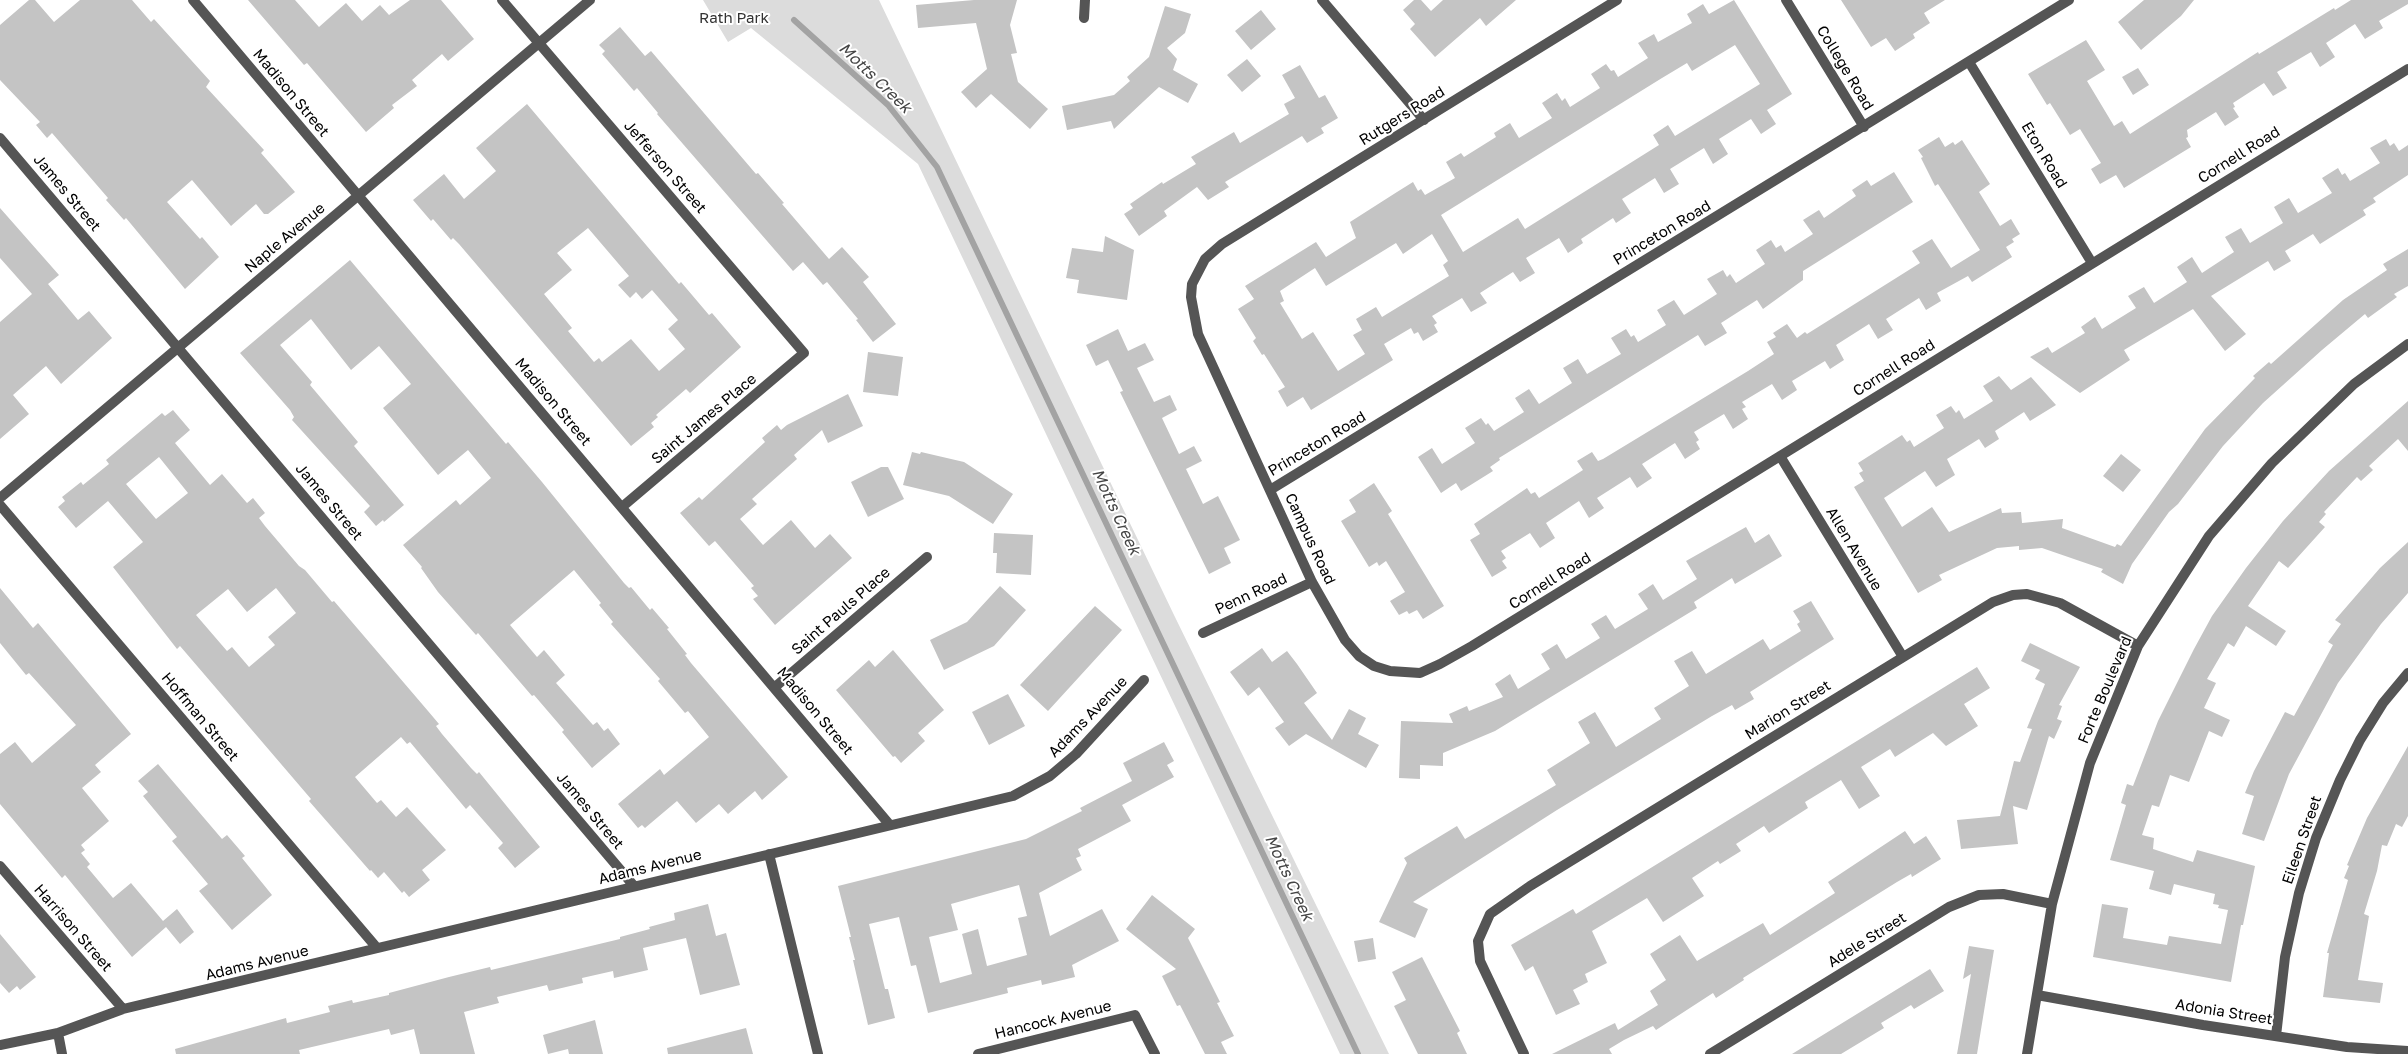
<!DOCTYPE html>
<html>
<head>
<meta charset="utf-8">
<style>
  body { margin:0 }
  canvas { display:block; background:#fff }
</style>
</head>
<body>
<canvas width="2408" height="1054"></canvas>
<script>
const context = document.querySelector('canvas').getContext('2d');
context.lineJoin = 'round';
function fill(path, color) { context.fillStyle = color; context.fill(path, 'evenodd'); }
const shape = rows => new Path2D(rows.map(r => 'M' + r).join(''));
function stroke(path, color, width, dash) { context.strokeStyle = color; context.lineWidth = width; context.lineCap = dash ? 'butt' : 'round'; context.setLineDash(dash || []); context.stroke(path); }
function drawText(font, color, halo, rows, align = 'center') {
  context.font = font + ' "Golos Text",sans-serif'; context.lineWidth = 4; context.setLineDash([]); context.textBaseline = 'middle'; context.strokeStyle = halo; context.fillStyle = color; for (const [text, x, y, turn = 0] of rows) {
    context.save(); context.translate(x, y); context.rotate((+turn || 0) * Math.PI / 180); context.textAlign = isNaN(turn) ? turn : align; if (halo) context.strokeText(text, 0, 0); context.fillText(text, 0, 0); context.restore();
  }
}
const green = shape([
  [703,0,879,0,1174,615,1389,1054,1340,1054,918,164,751,28,728,42]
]);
const stream = shape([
  [794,20,888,105,937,167,1358,1054]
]);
const building = shape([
  [29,0,35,0,54,22,80,0,132,0,151,22,154,19,210,81,206,87,264,150,261,153,295,192,268,214,264,214,256,204,231,226,192,180,167,202,200,239,202,237,219,257,185,289,126,218,124,220,106,200,108,198,52,133,47,138,36,125,40,122,0,80,0,25],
  [248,0,295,0,319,27,346,3,362,21,380,5,389,15,410,0,441,0,474,39,448,61,442,54,412,80,417,86,392,105,394,108,366,132,307,63,304,65],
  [974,0,1017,0,1010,25,1017,53,1011,54,1018,82,1048,109,1030,129,991,94,976,108,961,92,987,69,976,23,918,28,916,5],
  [1414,0,1421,0,1431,11,1443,0,1516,0,1486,26,1480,18,1435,57,1410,29,1415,24,1403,10],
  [1734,0,1792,94,1767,110,1776,124,1761,134,1751,119,1719,139,1728,154,1713,164,1704,148,1670,169,1679,184,1664,193,1655,178,1622,199,1631,213,1616,223,1613,218,1581,239,1583,243,1568,253,1559,238,1526,258,1535,273,1520,282,1513,272,1480,293,1487,303,1471,312,1462,298,1432,316,1437,323,1434,325,1438,332,1423,341,1418,332,1414,334,1411,328,1384,344,1393,360,1311,410,1303,397,1287,407,1278,391,1285,387,1264,354,1262,355,1253,341,1256,338,1238,309,1254,299,1245,286,1316,242,1326,257,1356,238,1350,222,1397,192,1413,182,1418,191,1421,189,1425,195,1455,178,1446,162,1461,153,1464,157,1496,137,1494,133,1510,123,1519,138,1552,118,1542,103,1557,93,1562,101,1565,98,1570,107,1600,88,1591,74,1606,64,1611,71,1614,70,1618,77,1648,58,1638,43,1654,34,1658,42,1692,23,1687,14,1703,4,1709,14],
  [1735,45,1760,84,1675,136,1668,125,1653,135,1659,145,1525,229,1518,218,1463,252,1441,215,1662,78,1687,63,1692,71],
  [1432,234,1448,261,1443,265,1449,276,1382,317,1376,307,1356,319,1362,330,1353,335,1365,354,1338,371,1313,332,1302,339,1280,303,1284,301,1280,291,1315,268,1326,286,1396,243,1403,254],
  [1841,0,1945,0,1924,13,1930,23,1913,34,1915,38,1895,51,1886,38,1871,47],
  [2144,0,2194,0,2181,16,2141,50,2118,22],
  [2351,0,2408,0,2408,4,2379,21,2383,28,2365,39,2355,24,2326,43,2335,57,2320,67,2311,52,2277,72,2287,88,2273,96,2264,83,2233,103,2235,107,2233,108,2239,117,2225,126,2216,112,2187,130,2188,137,2186,138,2191,147,2124,188,2116,175,2100,184,2091,169,2101,163,2080,129,2070,135,2050,103,2047,105,2028,74,2086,40,2105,70,2087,81,2114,126,2122,121,2130,134,2258,52,2259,54,2334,8,2335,10],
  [1165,6,1191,14,1185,33,1167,48,1177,59,1173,70,1198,84,1188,103,1159,87,1114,129,1111,121,1067,130,1062,106,1114,95,1130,81,1127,77,1149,57],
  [1261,10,1276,29,1251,50,1235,31],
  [620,27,645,56,651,51,756,174,758,173,784,203,782,204,829,259,842,247,869,277,863,282,896,324,873,342,856,320,858,319,827,282,823,285,803,262,793,271,657,114,658,113,637,88,634,91,602,54,605,51,599,45],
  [1247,59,1261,76,1242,92,1227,75],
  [1300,65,1319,98,1325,95,1338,118,1321,128,1324,133,1307,143,1302,136,1225,182,1229,187,1208,200,1197,187,1164,211,1167,216,1139,236,1124,214,1133,208,1130,204,1162,182,1163,184,1196,164,1191,157,1234,132,1240,143,1289,114,1284,104,1295,98,1282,75],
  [2138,68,2149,85,2133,95,2122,77],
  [527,104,679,284,681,282,709,315,712,313,741,347,690,393,686,389,656,415,658,417,651,423,654,427,631,446,459,244,453,238,451,240,433,219,431,221,413,200,444,174,464,199,496,171,476,148],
  [588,228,629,276,618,285,630,298,636,292,642,299,652,290,678,320,668,329,685,349,659,371,631,339,602,362,599,358,594,362,568,331,572,328,544,294,572,270,557,253],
  [1939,137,1945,147,1953,142,1955,145,1962,140,1990,184,1979,192,2000,226,2011,219,2020,234,2012,239,2014,242,2006,247,2012,257,1972,282,1968,276,1937,293,1941,301,1926,310,1919,298,1886,319,1893,330,1878,339,1869,324,1836,345,1844,360,1830,369,1825,361,1792,381,1797,390,1782,400,1772,384,1742,402,1746,407,1742,409,1748,419,1733,429,1724,414,1694,432,1699,440,1696,442,1700,449,1685,459,1675,443,1642,464,1652,478,1637,488,1630,477,1597,498,1604,508,1589,518,1579,501,1546,523,1555,538,1540,548,1530,533,1501,551,1506,558,1502,561,1507,568,1492,577,1470,540,1480,534,1474,524,1505,503,1527,488,1531,494,1535,492,1539,498,1583,470,1577,461,1592,452,1598,461,1603,459,1748,371,1774,354,1767,342,1776,337,1773,333,1787,324,1797,338,1805,332,1807,334,1920,263,1912,251,1932,239,1951,268,1980,250,1938,184,1935,186,1921,158,1923,157,1918,150],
  [2386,139,2390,146,2394,143,2399,151,2408,145,2408,175,2373,198,2376,202,2363,210,2366,215,2320,244,2313,234,2285,251,2291,261,2274,271,2268,261,2211,296,2246,334,2225,351,2193,309,2124,350,2130,360,2080,393,2030,357,2048,347,2052,353,2085,333,2081,327,2095,317,2102,329,2136,308,2128,296,2144,287,2154,303,2187,282,2177,267,2192,257,2202,273,2234,252,2225,237,2241,228,2250,243,2283,223,2274,207,2289,198,2298,213,2332,193,2322,178,2338,168,2342,175,2345,173,2350,181,2380,163,2370,148],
  [1894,172,1913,202,1803,271,1803,280,1763,309,1757,300,1721,323,1727,333,1705,346,1698,335,1499,458,1500,460,1490,467,1493,471,1461,491,1456,483,1441,493,1418,457,1432,448,1442,464,1475,443,1465,428,1481,418,1486,425,1488,423,1494,431,1524,412,1515,398,1529,389,1539,404,1572,383,1563,368,1578,359,1587,374,1621,354,1611,338,1626,329,1631,337,1634,335,1638,342,1666,325,1657,310,1674,300,1684,315,1717,294,1707,279,1723,270,1727,277,1730,274,1736,283,1765,264,1756,250,1771,240,1776,248,1781,245,1785,252,1813,234,1803,220,1819,210,1824,218,1856,196,1852,190,1867,180,1871,186],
  [0,208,59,275,48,284,78,320,89,311,112,338,61,384,46,366,13,395,29,414,0,439,0,322,32,294,0,258],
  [1105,236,1134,250,1127,300,1077,293,1079,280,1066,278,1072,248,1103,252],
  [2408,249,2408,286,2394,294,2397,297,2368,318,2365,314,2322,350,2263,403,2223,446,2178,504,2169,512,2132,564,2123,584,2101,572,2103,569,2042,548,2019,550,2019,546,1997,548,1939,575,1942,580,1918,593,1854,487,1864,481,1859,473,1863,471,1858,463,1902,435,1907,442,1910,440,1914,447,1944,428,1936,415,1951,406,1956,413,1959,410,1964,419,1993,401,1983,386,1999,376,2011,390,2031,377,2056,405,2030,421,2024,412,1995,431,1999,439,1985,448,1979,439,1947,459,1955,475,1936,487,1925,471,1884,498,1902,527,1932,507,1949,532,2001,508,2002,513,2021,512,2022,523,2063,519,2062,528,2115,547,2117,544,2121,546,2205,429,2255,378,2253,376,2269,362,2271,364,2343,300,2387,270,2383,264],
  [350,260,506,444,508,442,542,482,624,583,629,588,631,587,650,610,652,608,669,628,667,629,687,654,685,655,691,663,788,777,762,800,755,791,728,814,719,804,696,823,677,801,645,828,642,825,638,828,618,804,660,769,664,775,709,737,688,711,685,713,658,681,660,679,611,624,613,622,599,605,601,603,574,570,510,625,537,657,544,650,565,675,556,683,593,725,597,722,604,731,608,728,620,744,592,768,562,732,564,730,534,695,532,696,478,633,476,635,438,592,421,568,422,567,403,545,456,500,460,505,491,478,468,450,438,475,383,408,411,384,379,346,351,370,311,319,280,345,312,382,310,385,358,442,354,446,404,505,384,522,383,520,376,526,364,512,370,506,292,420,294,417,290,410,240,353],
  [1118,329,1128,351,1145,343,1154,360,1137,368,1154,402,1170,395,1177,410,1162,418,1179,454,1194,446,1202,461,1186,469,1203,504,1218,496,1240,540,1224,548,1231,563,1209,574,1120,392,1123,391,1108,360,1096,366,1086,345],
  [868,352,903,357,898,396,863,392],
  [848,394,863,426,828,443,822,430,794,455,797,459,752,499,757,504,740,519,763,545,791,520,815,548,830,534,852,558,775,625,753,599,758,596,751,588,754,586,715,541,709,546,680,513,699,497,702,500,739,466,765,442,762,438,777,425,781,430,787,425],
  [2408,401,2408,451,2398,439,2369,466,2373,470,2361,481,2357,477,2324,512,2326,514,2319,522,2325,527,2288,568,2279,561,2248,606,2286,631,2276,646,2246,626,2234,647,2228,643,2207,679,2216,683,2204,708,2230,720,2222,737,2209,731,2189,782,2170,775,2159,807,2152,805,2142,835,2154,838,2153,849,2193,862,2197,850,2255,866,2243,925,2241,925,2231,982,2093,957,2102,904,2128,908,2123,938,2167,945,2169,936,2221,944,2228,910,2218,908,2219,905,2213,904,2215,894,2174,884,2171,895,2149,889,2154,871,2110,860,2126,805,2121,803,2127,784,2133,786,2158,721,2194,649,2212,616,2246,568,2283,521,2329,471],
  [173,410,190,430,175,443,210,485,222,474,247,503,253,498,265,513,259,518,265,526,299,566,305,570,332,602,334,601,428,711,439,724,436,726,442,734,471,768,477,774,479,772,540,847,515,868,498,848,503,843,470,805,466,809,410,742,407,744,401,737,355,777,377,803,381,800,396,817,407,807,446,850,422,870,430,880,409,897,404,891,402,893,384,872,378,878,371,870,370,871,309,801,311,799,186,653,180,646,177,649,113,567,143,542,108,501,76,528,58,507,65,501,62,497,81,482,83,485,109,464,106,460,162,413,165,416],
  [159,457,188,493,156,519,126,484],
  [276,588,296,613,268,637,275,645,249,667,232,647,227,651,196,615,228,589,247,612],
  [912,452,920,454,921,452,964,462,1013,494,993,524,949,496,903,485],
  [2121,454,2141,470,2123,492,2103,476],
  [881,467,888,467,904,499,868,517,851,482],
  [1374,483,1392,511,1388,514,1444,606,1423,619,1417,610,1409,614,1407,611,1399,615,1390,601,1405,592,1386,561,1379,566,1377,562,1369,567,1341,521,1356,512,1349,500],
  [1746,527,1755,543,1769,534,1782,556,1735,584,1732,578,1694,602,1697,608,1495,731,1443,753,1443,766,1420,765,1420,779,1399,778,1401,721,1453,723,1449,714,1467,706,1469,711,1503,697,1495,684,1510,674,1518,689,1550,669,1541,654,1557,644,1566,659,1600,638,1591,624,1606,615,1615,629,1648,609,1638,594,1653,584,1663,600,1697,579,1686,561],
  [994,533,1033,535,1031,575,996,573,997,553,993,553],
  [2408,542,2408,593,2381,624,2338,683,2289,774,2264,841,2242,834,2254,796,2245,793,2254,771,2285,712,2294,716,2333,645,2328,642,2341,624,2335,620,2380,568],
  [1000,586,1026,610,994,646,944,670,930,640,967,622],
  [0,588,33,628,38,623,131,734,95,765,101,772,82,788,109,821,81,845,85,850,81,853,90,864,87,867,113,898,131,883,163,921,177,909,194,932,180,944,166,927,132,957,65,875,62,878,0,804,0,754,15,742,32,763,76,725,29,673,26,675,0,643],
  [1811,601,1834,639,1750,692,1754,699,1735,710,1732,705,1712,716,1557,810,1413,902,1428,909,1415,938,1379,922,1407,863,1404,858,1457,826,1465,839,1556,785,1547,770,1590,743,1578,722,1595,712,1616,747,1661,719,1654,708,1689,686,1674,661,1692,651,1706,674,1763,639,1770,650,1801,631,1797,624,1800,622,1793,611],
  [1095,606,1122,630,1048,711,1020,685],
  [2030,643,2080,667,2059,705,2062,706,2057,719,2062,721,2054,739,2049,736,2027,810,2013,806,2018,844,1961,849,1957,820,2000,816,2014,761,2020,762,2032,729,2027,728,2045,684,2035,679,2040,670,2021,661],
  [1262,648,1272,662,1287,651,1297,664,1317,693,1304,703,1332,740,1349,709,1366,718,1358,734,1379,745,1366,768,1306,734,1289,746,1275,728,1284,722,1259,687,1248,696,1230,672],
  [893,650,944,710,918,733,925,741,901,763,895,756,893,757,836,690,869,660,875,667],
  [1977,667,1990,688,1964,704,1978,726,1946,746,1933,733,1895,757,1890,749,1861,767,1880,796,1859,809,1841,780,1805,802,1808,808,1769,833,1764,826,1736,844,1741,851,1720,864,1718,861,1692,878,1704,896,1663,922,1647,898,1592,931,1607,963,1585,974,1588,982,1573,990,1580,1004,1556,1015,1533,966,1525,971,1511,945,1573,909,1576,914],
  [1008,694,1025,726,989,745,972,712],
  [1164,742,1174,761,1167,765,1174,777,1122,805,1131,821,1078,849,1081,856,1076,858,1082,870,1039,893,1050,936,1102,909,1119,941,1072,965,1075,977,1042,985,1041,980,1007,988,1008,993,928,1013,916,965,911,966,899,917,869,924,885,989,888,989,895,1018,868,1025,853,960,855,960,849,937,851,937,838,886,1026,839,1082,811,1080,808,1132,781,1123,763],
  [1019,885,1027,916,1018,918,1027,955,987,966,978,929,962,934,972,974,940,983,929,937,958,930,951,904],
  [2408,746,2408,816,2402,827,2396,824,2387,846,2382,845,2377,871,2364,914,2369,916,2358,980,2383,983,2380,1003,2323,997,2329,953,2327,953,2348,880,2344,878,2349,866,2347,865,2367,818],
  [158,764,222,839,227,835,245,856,242,858,272,895,232,930,199,891,208,884,172,841,177,837,143,796,148,792,138,781],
  [1905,831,1914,844,1926,836,1941,859,1912,877,1911,874,1897,882,1743,978,1744,980,1716,998,1713,993,1656,1030,1653,1026,1624,1040,1609,1049,1612,1054,1552,1054,1615,1023,1618,1030,1658,1005,1650,991,1666,980,1650,954,1680,935,1697,961,1763,923,1770,935,1835,893,1828,882],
  [1152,895,1195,929,1188,938,1220,1002,1217,1003,1234,1036,1221,1042,1227,1054,1205,1054,1180,1005,1177,1006,1162,976,1176,969,1126,929],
  [708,904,716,936,726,933,740,985,700,995,686,938,643,948,648,970,614,978,613,971,582,978,583,983,549,991,547,985,497,997,499,1003,464,1012,475,1054,420,1054,414,1029,391,1035,389,1029,299,1050,300,1054,176,1054,175,1049,286,1018,287,1023,330,1012,328,1006,352,1000,353,1003,389,995,389,993,449,977,490,967,491,970,620,939,620,937,650,929,649,927,675,920,674,913],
  [0,934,36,977,20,990,17,986,9,993,0,983],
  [1373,938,1376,959,1358,962,1354,941],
  [1969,946,1994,950,1977,1054,1957,1054,1971,974,1963,979],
  [1422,957,1460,1031,1457,1033,1467,1054,1418,1054,1394,1006,1406,1000,1392,972],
  [1930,969,1944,991,1914,1009,1911,1005,1881,1023,1884,1028,1841,1054,1792,1054],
  [595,1020,603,1054,569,1054,568,1049,548,1054,543,1035],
  [746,1028,753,1054,668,1054,667,1048]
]);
const minor = shape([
  [193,0,889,824],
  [502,0,804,353,622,507],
  [1322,0,1424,120],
  [1617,0,1222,244,1205,259,1192,284,1191,297,1198,334,1312,582,1345,640,1359,656,1374,666,1390,671,1420,673,1440,664,1472,646,2408,69],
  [1786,0,1864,127],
  [1084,18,1085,0],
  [1969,62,2092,263],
  [0,138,634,886],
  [1780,456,1903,657],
  [1270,490,2069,0],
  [0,498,590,0],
  [0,505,377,948],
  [1203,633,1312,582],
  [775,687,927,557],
  [769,854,818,1054],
  [0,866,123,1009],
  [2037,995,2203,1025,2347,1047,2408,1051],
  [58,1033,62,1054],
  [2276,1036,2285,957,2299,893,2316,838,2340,780,2360,740,2383,703,2408,673],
  [0,1045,58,1033,123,1009,1013,796,1050,776,1076,754,1144,680],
  [978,1054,1135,1015,1155,1054],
  [1524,1054,1480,961,1478,941,1490,914,1530,886,1993,602,2013,595,2027,594,2060,603,2138,646],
  [1710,1054,1949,907,1979,895,2003,894,2052,904],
  [2027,1054,2052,904,2090,763,2138,646,2209,536,2272,463,2354,384,2408,344]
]);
const parkNames = [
  ["Rath Park",734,18]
];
const streetNames = [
  ["College Road",1845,68,59],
  ["Madison Street",291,93,50],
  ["Rutgers Road",1402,116,-32],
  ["Eton Road",2044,155,59],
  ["Cornell Road",2239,155,-32],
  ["Jefferson Street",665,167,49],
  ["James Street",67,193,50],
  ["Princeton Road",1662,233,-31],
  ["Naple Avenue",285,238,-40],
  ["Cornell Road",1894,368,-32],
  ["Madison Street",553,402,50],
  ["Saint James Place",704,419,-40],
  ["Princeton Road",1317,444,-31],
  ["James Street",329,502,50],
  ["Campus Road",1310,539,65],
  ["Allen Avenue",1854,549,59],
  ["Cornell Road",1550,581,-32],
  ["Penn Road",1251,594,-25],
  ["Saint Pauls Place",841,611,-41],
  ["Forte Boulevard",2105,690,-67],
  ["Marion Street",1788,710,-32],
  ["Madison Street",815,711,50],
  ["Hoffman Street",200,717,50],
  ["Adams Avenue",1088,717,-46],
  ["James Street",590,811,50],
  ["Eileen Street",2302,840,-71],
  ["Adams Avenue",650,867,-14],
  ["Harrison Street",73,928,49],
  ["Adele Street",1867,940,-32],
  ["Adams Avenue",257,963,-14],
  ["Adonia Street",2224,1012,9],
  ["Hancock Avenue",1053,1020,-14]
];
const waterNames = [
  ["Motts Creek",875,78,44],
  ["Motts Creek",1116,512,65],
  ["Motts Creek",1289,878,65]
];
fill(green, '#dcdcdc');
stroke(stream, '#a3a3a3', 6);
fill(building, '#c4c4c4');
stroke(minor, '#555', 10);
drawText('15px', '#333', '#fff', parkNames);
drawText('15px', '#000', '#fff', streetNames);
drawText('italic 16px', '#444', '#fff', waterNames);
</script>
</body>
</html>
